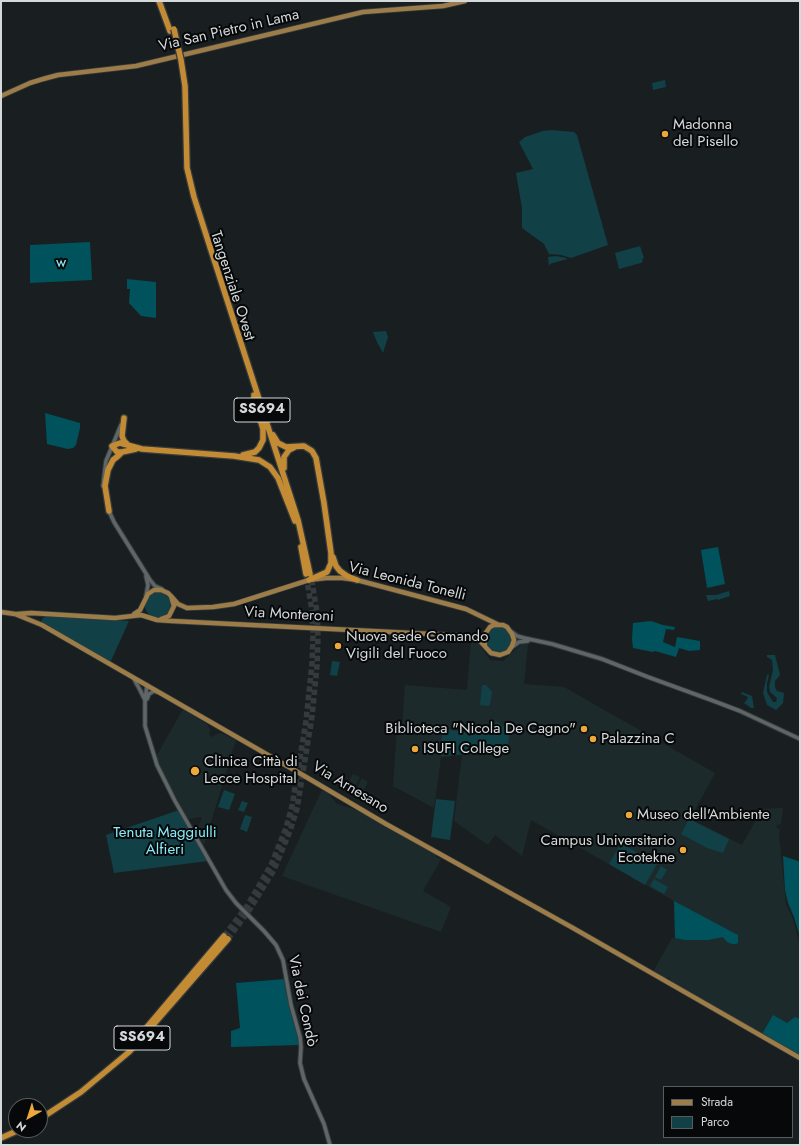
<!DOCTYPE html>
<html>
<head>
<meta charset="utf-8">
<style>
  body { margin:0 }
  #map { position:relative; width:801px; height:1146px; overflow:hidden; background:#191f20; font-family:Jost,sans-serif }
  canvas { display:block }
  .frame { position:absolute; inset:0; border:2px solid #d5d9da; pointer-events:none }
  .legend { position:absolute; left:663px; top:1086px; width:130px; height:52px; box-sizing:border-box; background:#060809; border:1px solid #595c5d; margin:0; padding:5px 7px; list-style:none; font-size:12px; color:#d5d9da }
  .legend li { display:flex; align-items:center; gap:8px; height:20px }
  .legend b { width:20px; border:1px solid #595c5d }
  .north { position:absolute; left:8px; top:1098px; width:40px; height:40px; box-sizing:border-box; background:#060809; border:1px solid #595c5d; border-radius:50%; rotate:219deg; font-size:11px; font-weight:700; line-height:16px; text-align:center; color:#d5d9da }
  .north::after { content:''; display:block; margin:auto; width:14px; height:18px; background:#eda83c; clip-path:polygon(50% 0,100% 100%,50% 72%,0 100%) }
</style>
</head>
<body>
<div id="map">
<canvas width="801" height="1146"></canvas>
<div class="frame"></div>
<ul class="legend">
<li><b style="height:5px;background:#9c7c49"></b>Strada</li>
<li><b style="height:11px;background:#114047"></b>Parco</li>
</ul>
<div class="north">N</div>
</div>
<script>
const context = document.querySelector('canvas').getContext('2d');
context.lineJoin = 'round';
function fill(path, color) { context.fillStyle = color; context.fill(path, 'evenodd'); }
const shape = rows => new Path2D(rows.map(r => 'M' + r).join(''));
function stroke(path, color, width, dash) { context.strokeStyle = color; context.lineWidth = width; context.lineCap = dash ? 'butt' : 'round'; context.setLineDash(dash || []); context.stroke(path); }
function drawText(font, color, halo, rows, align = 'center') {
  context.font = font + ' Jost,sans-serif'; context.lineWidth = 4; context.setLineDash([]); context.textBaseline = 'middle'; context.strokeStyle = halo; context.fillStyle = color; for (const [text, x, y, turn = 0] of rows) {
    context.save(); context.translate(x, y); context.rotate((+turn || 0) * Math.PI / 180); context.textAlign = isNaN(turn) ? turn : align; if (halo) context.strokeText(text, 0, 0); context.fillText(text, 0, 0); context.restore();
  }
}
const built = shape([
  [471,640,476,640,490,660,503,661,522,644,528,644,524,684,564,687,715,773,690,819,742,845,762,809,783,808,781,824,775,826,780,830,779,835,786,904,793,919,800,945,800,1056,771,1040,755,1028,754,1029,671,982,669,977,665,979,653,972,672,938,675,938,674,901,531,820,522,856,495,835,488,845,454,821,462,755,441,757,434,808,393,786,397,727,402,728,405,685,467,690],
  [183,709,207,724,210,729,209,735,213,737,216,734,221,733,236,740,204,845,196,831,202,818,200,817,189,819,187,817,166,778,156,757],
  [353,774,360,777,353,790,346,787],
  [362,778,368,782,361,795,355,792],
  [322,790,329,794,337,804,360,811,438,854,436,857,441,859,423,891,451,907,441,932,282,876]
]);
const green = shape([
  [665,80,666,87,653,90,652,83],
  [551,130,574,132,577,135,608,245,571,258,561,255,549,254,544,244,522,228,522,208,516,173,533,169,519,142,525,137,543,131],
  [640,246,644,258,642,259,643,261,641,263,619,269,615,253],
  [556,256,566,258,567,259,550,264,549,266,548,257],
  [386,331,388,337,383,353,377,342,373,332],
  [729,591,730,596,718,600,717,599,708,601,706,595,716,595],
  '145 605a13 13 0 1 1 26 0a13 13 0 1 1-26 0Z',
  [46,616,129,621,110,663,41,623,42,619],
  '486 640a13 13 0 1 1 26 0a13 13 0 1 1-26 0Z',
  [767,655,775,655,780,675,775,681,775,687,777,691,784,693,783,703,776,710,767,705,763,693,767,675,769,675,767,683,767,692,773,702,776,702,777,698,770,692,769,687,773,670,772,660,767,657],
  [332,661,340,662,337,676,330,675],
  [482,685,486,685,492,692,490,704,489,706,480,705],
  [742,692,752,696,754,708,751,708,744,703,746,701,748,697,741,694],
  [497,722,510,730,507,751,441,756,442,729,493,735,495,723],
  [224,790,235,794,229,810,218,807],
  [436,799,455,801,450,840,431,837],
  [242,801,248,803,244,812,238,810],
  [179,810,208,861,114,873,106,835],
  [245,815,252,817,247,832,240,829],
  [689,819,729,839,723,853,707,848,681,834],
  [621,843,657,864,645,885,609,864],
  [661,866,667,870,661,880,655,877],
  [654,879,668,887,664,894,650,886]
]);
const forest = shape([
  [90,242,92,280,30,283,30,245],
  [127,279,156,282,156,318,141,316,129,303,130,289,127,289],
  [45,413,80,423,80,428,76,445,73,448,68,449,47,444],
  [718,547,725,584,707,588,701,550],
  [651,621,663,625,675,627,674,630,666,629,663,642,675,647,677,637,700,641,700,650,689,651,679,648,676,657,655,651,653,652,633,648,632,639,633,623],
  [783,856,798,861,800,863,800,937,794,917,788,903,785,890],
  [674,901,738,935,738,943,736,944,732,944,727,942,723,937,708,940,685,940,675,938],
  [285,979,291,1012,299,1037,299,1045,231,1047,231,1031,240,1028,236,983],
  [773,1015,787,1023,795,1017,800,1019,800,1056,762,1034]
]);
const highwayTunnel = shape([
  [224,936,247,906,271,865,286,828,292,806,306,721,312,663,313,635,312,611,306,574],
  [228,939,250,909,274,870,290,831,297,809,312,717,317,666,318,637,317,612,311,576]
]);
const minor = shape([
  [103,486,106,461,121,425],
  [108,509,114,522,150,580,155,586,162,589],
  [146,596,148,585,146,576],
  [512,632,517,636,524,638,552,644,602,659,648,677,711,700,740,711,800,739],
  [512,647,519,642,528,641],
  [134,679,140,690,145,700],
  [147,685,145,701,145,726,157,765,175,801,226,890,236,903,264,931,276,945,283,960,291,1005,300,1037,301,1047,300,1063,304,1079,324,1124,330,1145],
  [147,699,149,694,154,691,157,692]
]);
const major = shape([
  [1,96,30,83,43,79,58,75,136,66,363,12,443,6,465,1],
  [171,596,178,604,187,608,213,607,234,604,309,580,326,578,342,578,357,580,466,609,499,625],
  [1,612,15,614,42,625,301,774,386,824,573,928,800,1058],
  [17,614,31,613,115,618,141,615,157,620,172,621,471,636,480,641,491,653,500,655,508,652,512,646,514,640,512,634,507,627,503,625,494,625,490,627,485,634,484,638,485,646],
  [134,614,140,610,148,594,154,590,161,590,168,593,171,596,174,606,169,616,161,619]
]);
const highway = shape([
  [159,1,170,31],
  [210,247,298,520,310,574],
  [124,418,122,436,124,441,128,445],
  [273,435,278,443,286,447,304,446,312,451,316,458,324,503,331,553,331,563,327,572,309,580],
  [122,452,117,452,112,446,120,443,142,449,234,456,259,460,270,467,278,478,295,521],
  [243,455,255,452,259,448,263,440,263,429,254,399,254,395],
  [284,468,284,457,289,450,295,447],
  [109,511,105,486,108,470,113,460,118,456,122,452,136,449],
  [301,547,306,574],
  [333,557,336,566,340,571,347,576,357,580],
  [136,1040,224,936],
  [40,1119,81,1092,129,1052,153,1025,228,939],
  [1,1138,19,1130]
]);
const highwayBridge = shape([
  [174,29,181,60,185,86,187,168,194,197,210,247]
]);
const markers = [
  [665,134,4,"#eda83c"],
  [338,646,4,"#eda83c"],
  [584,729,4,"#eda83c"],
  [593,739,4,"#eda83c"],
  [415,749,4,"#eda83c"],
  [195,771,5,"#eda83c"],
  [629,815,4,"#eda83c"],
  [683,850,4,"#eda83c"]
];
const shields = [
  [262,410,56],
  [142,1038,56]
];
const shieldNames = [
  ["SS694",262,410],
  ["SS694",142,1038]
];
const streetNames = [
  ["Via San Pietro in Lama",229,31,-13],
  ["Tangenziale Ovest",232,286,72],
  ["Via Leonida Tonelli",407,582,14],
  ["Via Monteroni",289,615,3],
  ["Via Arnesano",350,788,31],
  ["Via dei Condò",302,1001,78]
];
const poiNames = [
  ["Madonna",673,125],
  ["del Pisello",673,142],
  ["Nuova sede Comando",346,637],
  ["Vigili del Fuoco",346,654],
  ["Biblioteca \"Nicola De Cagno\"",576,729,"right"],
  ["Palazzina C",601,739],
  ["ISUFI College",423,749],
  ["Clinica Città di",204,762],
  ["Lecce Hospital",204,779],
  ["Museo dell'Ambiente",637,815],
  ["Campus Universitario",675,841,"right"],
  ["Ecotekne",675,858,"right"]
];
const parkNames = [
  ["w",61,263],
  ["Tenuta Maggiulli",165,833],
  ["Alfieri",165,850]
];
fill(built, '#1d2a2c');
fill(green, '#114047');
fill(forest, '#00525c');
stroke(highwayTunnel, '#353b3c', 5.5, [5.5, 3]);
stroke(minor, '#373b3b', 5.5);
stroke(major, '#373b3b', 6);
stroke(highway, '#373b3b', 8);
stroke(minor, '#5f6667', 3.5);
stroke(major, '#9c7c49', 4.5);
stroke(highway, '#c48b35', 5.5);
stroke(highwayBridge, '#373b3b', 8, []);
stroke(highwayBridge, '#c48b35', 5.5);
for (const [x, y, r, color] of markers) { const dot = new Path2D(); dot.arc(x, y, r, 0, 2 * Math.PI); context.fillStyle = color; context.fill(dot); stroke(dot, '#060809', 1.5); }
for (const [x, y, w] of shields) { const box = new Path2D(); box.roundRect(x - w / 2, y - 12, w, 24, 3); context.fillStyle = '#060809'; context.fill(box); stroke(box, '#d5d9da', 1); }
drawText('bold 14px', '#d5d9da', null, shieldNames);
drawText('15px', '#d5d9da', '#060809', streetNames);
drawText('15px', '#d5d9da', '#060809', poiNames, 'left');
drawText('15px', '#8aeaf9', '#060809', parkNames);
</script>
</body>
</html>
